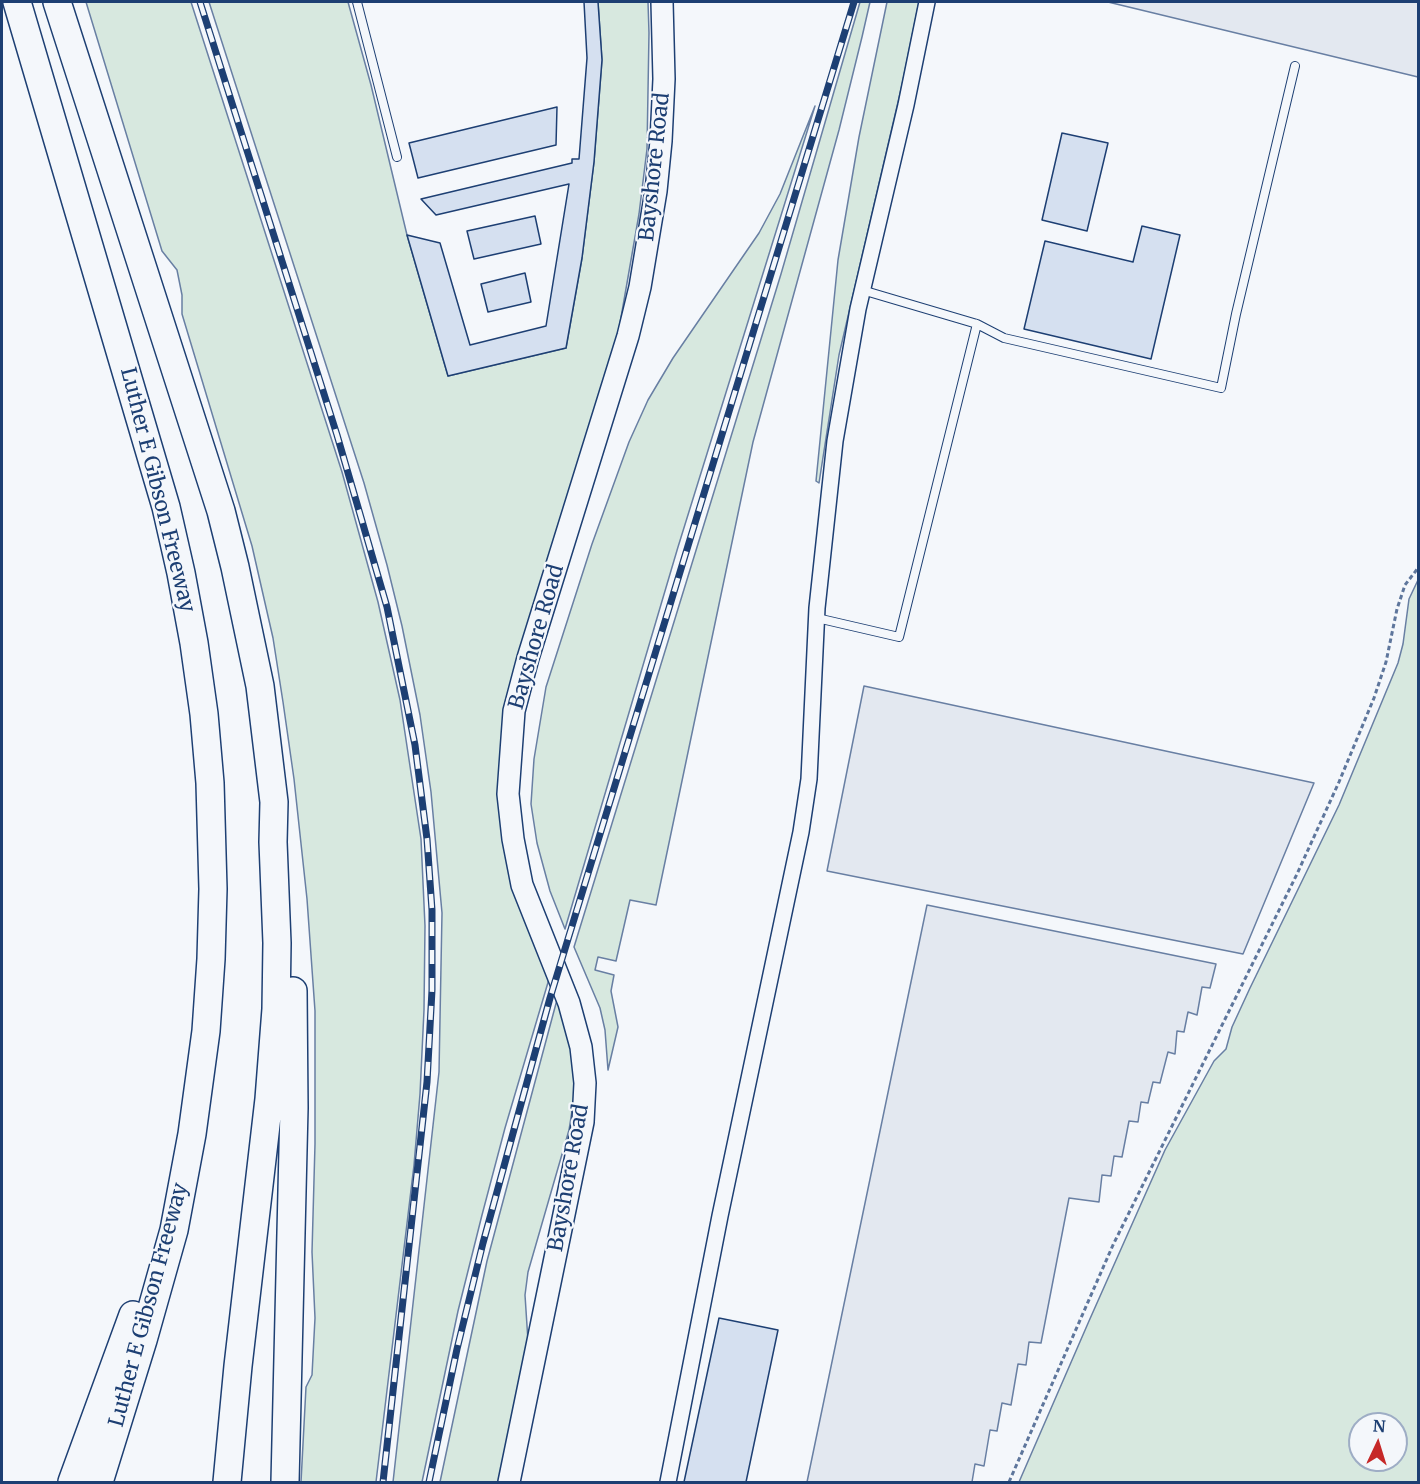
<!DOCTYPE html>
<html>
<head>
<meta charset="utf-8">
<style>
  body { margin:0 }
  #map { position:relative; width:1420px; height:1484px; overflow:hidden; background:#f4f7fb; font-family:Merriweather,serif }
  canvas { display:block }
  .frame { position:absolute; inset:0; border:3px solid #1d3f73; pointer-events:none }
  .north { position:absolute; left:1348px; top:1412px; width:60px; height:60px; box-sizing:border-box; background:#f4f7fb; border:2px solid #9eadc5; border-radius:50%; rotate:4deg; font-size:16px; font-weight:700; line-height:24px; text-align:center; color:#1d3f73 }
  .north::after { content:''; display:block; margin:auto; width:21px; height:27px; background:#c62828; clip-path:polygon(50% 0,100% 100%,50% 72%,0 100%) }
</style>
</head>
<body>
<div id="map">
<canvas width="1420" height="1484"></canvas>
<div class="frame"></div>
<div class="north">N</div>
</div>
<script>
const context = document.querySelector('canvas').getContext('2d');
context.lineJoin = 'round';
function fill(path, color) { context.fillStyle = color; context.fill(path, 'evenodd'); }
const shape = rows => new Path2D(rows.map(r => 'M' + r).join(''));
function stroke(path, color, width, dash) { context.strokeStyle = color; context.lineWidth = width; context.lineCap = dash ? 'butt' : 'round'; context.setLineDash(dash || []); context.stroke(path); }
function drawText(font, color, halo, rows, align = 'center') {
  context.font = font + ' Merriweather,serif'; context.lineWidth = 4.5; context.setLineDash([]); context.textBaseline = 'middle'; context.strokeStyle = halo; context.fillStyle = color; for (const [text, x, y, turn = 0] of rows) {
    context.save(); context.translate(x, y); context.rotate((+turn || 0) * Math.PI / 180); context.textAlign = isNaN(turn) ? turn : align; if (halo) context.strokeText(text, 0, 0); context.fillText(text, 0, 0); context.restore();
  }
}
const green = shape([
  [86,2,191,2,342,472,378,602,400,700,421,839,425,926,424,1010,420,1094,414,1165,376,1482,301,1482,306,1387,312,1375,315,1318,312,1252,315,1144,315,1011,307,899,294,779,283,702,273,638,252,546,182,314,182,295,177,270,162,251,86,2],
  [209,2,348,2,371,85,407,235,448,376,566,348,582,258,594,162,602,60,598,2,648,2,649,33,647,149,639,214,619,329,502,778,549,979,505,1128,482,1215,458,1311,422,1482,393,1482,439,1072,442,913,431,792,420,715,402,626,387,565,364,483,209,2],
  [860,2,870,2,862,37,839,130,753,442,656,905,630,900,616,961,598,957,595,970,614,975,611,991,618,1027,608,1070,605,1030,600,1008,574,947,781,274,860,2],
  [887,2,919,2,902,85,839,355,819,483,816,481,838,260,859,137,887,2],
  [815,106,678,547,565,929,550,891,537,843,531,804,534,759,546,687,592,544,629,442,648,400,673,358,759,233,780,194,815,106],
  [1418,580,1418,1482,1019,1482,1089,1321,1165,1150,1214,1061,1226,1049,1232,1027,1250,988,1339,805,1398,663,1403,644,1409,599,1418,580],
  [1360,1424,1396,1424,1396,1460,1360,1460,1360,1424],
  [558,996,570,1039,575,1092,569,1130,528,1272,525,1295,528,1341,500,1482,440,1482,487,1261,558,996]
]);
const parking = shape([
  [1108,2,1418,2,1418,77,1108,2],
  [864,686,1314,783,1243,954,827,871,864,686],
  [927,905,1216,964,1210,988,1202,987,1197,1015,1188,1012,1184,1032,1177,1031,1175,1054,1168,1052,1160,1083,1153,1082,1148,1103,1141,1102,1138,1122,1129,1121,1122,1157,1114,1156,1111,1176,1102,1175,1099,1202,1069,1198,1041,1343,1029,1342,1026,1365,1018,1364,1011,1405,1002,1403,997,1431,990,1430,984,1466,975,1464,972,1482,807,1482,927,905]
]);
const building = shape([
  [584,2,598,2,602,60,594,162,582,258,566,348,448,376,407,235,440,243,470,345,546,326,569,184,436,215,421,199,572,163,572,159,579,159,587,58,584,2],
  [557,107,556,145,418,178,409,143,557,107],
  [1062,133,1108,143,1087,231,1042,220,1062,133],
  [535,216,541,244,474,259,467,231,535,216],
  [1142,226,1180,235,1151,359,1024,329,1045,241,1133,262,1142,226],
  [525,273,531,302,488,312,481,284,525,273],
  [719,1318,778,1330,746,1482,684,1482,719,1318]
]);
const path = shape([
  [1009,1482,1113,1245,1297,874,1339,782,1374,698,1386,662,1397,609,1405,585,1418,568]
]);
const lane = shape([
  [357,2,397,157],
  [977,324,1004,338,1221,388,1236,314,1295,66],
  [817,618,899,637,977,324,862,290]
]);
const street = shape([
  [668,1482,720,1216,801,832,809,779,817,608,835,441,858,309,906,105,927,2]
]);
const secondary = shape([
  [509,1482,583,1122,585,1083,581,1047,569,1003,522,885,513,839,508,794,514,711,528,658,628,336,640,287,656,191,661,141,664,79,662,2]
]);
const highway = shape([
  [17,2,166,507,181,573,194,643,204,714,210,783,213,889,211,959,206,1031,192,1134,174,1230,143,1340,99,1482],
  [57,2,221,511,235,567,260,686,274,802,273,842,277,943,276,1009,269,1099,238,1366,227,1482],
  [72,1482,133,1315],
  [285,1482,294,1108,293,991]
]);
const rail = shape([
  [200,2,337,435,387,607,415,745,427,839,432,910,432,990,427,1082,383,1482],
  [429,1482,457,1349,483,1243,550,998,854,2]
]);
const streetNames = [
  ["Bayshore Road",655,167,-84],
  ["Luther E Gibson Freeway",157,490,76],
  ["Bayshore Road",537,637,-74],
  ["Bayshore Road",569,1178,-80],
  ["Luther E Gibson Freeway",149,1305,-75]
];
fill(green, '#d7e8df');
stroke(green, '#687fa3', 1.5);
fill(parking, '#e3e8f0');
stroke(parking, '#687fa3', 1.5);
fill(building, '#d5e0f0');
stroke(building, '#1d3f73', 1.5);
stroke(lane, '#1d3f73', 10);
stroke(street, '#1d3f73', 18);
stroke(secondary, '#1d3f73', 24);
stroke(highway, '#1d3f73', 30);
stroke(path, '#5e769c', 3, [4.5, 3]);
stroke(lane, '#f4f7fb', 8);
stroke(street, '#f4f7fb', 15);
stroke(secondary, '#f4f7fb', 21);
stroke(highway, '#f4f7fb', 27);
stroke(rail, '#1d3f73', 7);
stroke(rail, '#f4f7fb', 4.5, [14]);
drawText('21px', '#1d3f73', '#f4f7fb', streetNames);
</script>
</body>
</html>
